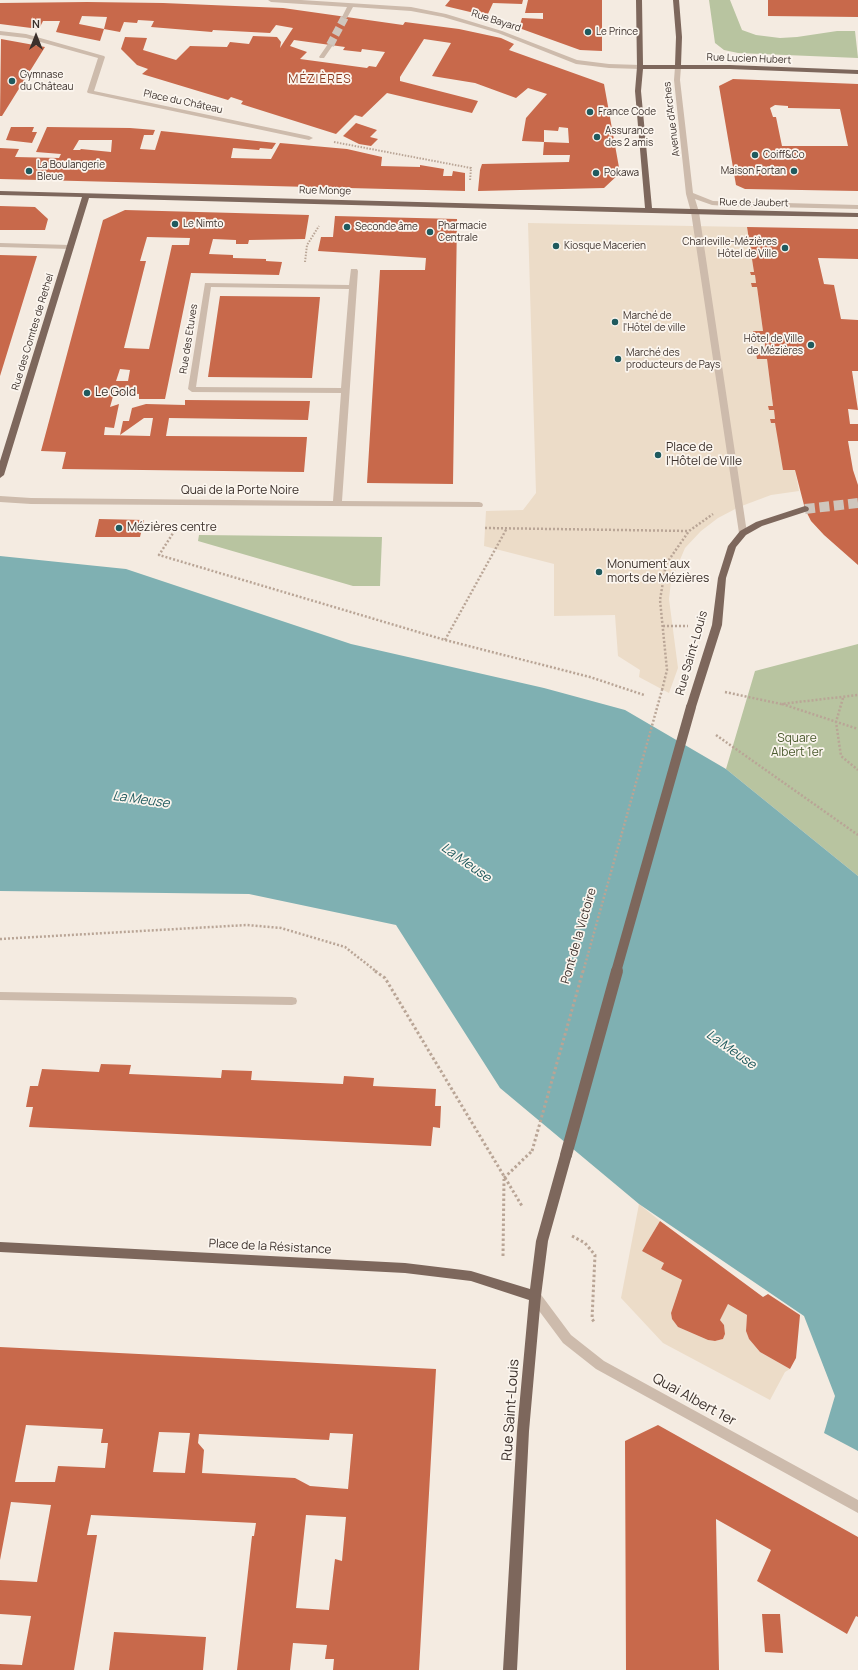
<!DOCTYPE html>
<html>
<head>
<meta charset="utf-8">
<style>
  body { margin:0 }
  #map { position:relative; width:858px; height:1670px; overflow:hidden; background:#f4ebe1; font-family:Manrope,sans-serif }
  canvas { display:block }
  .north { position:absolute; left:16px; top:16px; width:40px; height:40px; -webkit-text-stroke:3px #fbf5ee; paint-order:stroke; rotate:0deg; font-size:11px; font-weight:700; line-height:16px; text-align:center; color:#3b302b }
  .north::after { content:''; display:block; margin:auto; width:14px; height:18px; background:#3b302b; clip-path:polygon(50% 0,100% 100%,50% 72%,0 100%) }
</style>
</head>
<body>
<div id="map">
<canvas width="858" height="1670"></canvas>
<div class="north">N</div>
</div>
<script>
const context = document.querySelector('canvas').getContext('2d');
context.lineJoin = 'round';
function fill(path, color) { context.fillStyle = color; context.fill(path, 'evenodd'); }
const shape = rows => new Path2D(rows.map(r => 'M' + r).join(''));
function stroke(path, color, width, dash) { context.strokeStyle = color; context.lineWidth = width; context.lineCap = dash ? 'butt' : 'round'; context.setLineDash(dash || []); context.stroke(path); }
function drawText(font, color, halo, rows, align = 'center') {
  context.font = font + ' Manrope,sans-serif'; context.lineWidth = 3.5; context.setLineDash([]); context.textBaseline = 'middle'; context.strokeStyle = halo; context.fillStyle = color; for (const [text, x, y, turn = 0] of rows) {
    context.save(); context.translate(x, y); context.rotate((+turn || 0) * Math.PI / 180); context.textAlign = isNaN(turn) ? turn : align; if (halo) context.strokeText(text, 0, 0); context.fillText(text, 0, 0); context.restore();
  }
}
const green = shape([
  [709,0,730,0,742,30,756,35,780,38,797,37,837,31,855,31,858,58,738,53,724,50,715,43],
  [199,535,382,537,380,586,353,586,198,541],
  [858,644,858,876,726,769,755,671]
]);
const plaza = shape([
  [528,223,747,227,754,272,750,272,751,275,755,275,756,283,752,284,752,287,757,287,763,331,753,331,753,336,764,336,766,353,756,353,757,359,767,359,773,406,768,406,769,410,774,410,775,419,770,419,771,423,775,423,795,470,799,491,771,495,739,507,718,518,701,531,685,548,671,581,669,599,678,668,669,693,639,677,640,670,618,656,615,615,554,616,554,564,484,546,486,511,523,510,536,493],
  [639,1204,660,1221,642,1251,664,1263,661,1269,682,1280,671,1313,672,1319,678,1327,708,1340,715,1341,723,1339,725,1334,724,1325,720,1320,728,1304,747,1315,746,1331,749,1339,760,1352,790,1369,785,1372,770,1400,663,1343,621,1298]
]);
const water = shape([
  [0,556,126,569,351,644,544,688,625,710,726,769,858,876,858,1451,824,1433,835,1396,804,1316,639,1204,500,1088,396,925,249,894,0,891]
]);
const building = shape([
  [450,0,523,0,522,4,493,3,487,16,445,6],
  [528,0,602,0,602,51,580,50,519,28,522,18,543,19,543,13,525,13],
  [768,0,858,0,858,17,768,16],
  [87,2,163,3,283,8,403,25,405,22,459,29,501,38,514,44,509,50,604,84,620,173,604,188,478,191,480,170,482,164,569,162,570,155,543,155,544,142,569,143,568,128,559,127,558,131,544,130,544,142,522,141,526,118,547,94,528,88,516,98,475,83,432,76,451,43,424,39,400,77,400,81,478,101,472,113,387,93,362,117,355,115,336,134,241,104,243,101,231,97,228,100,142,74,148,69,137,65,121,49,125,37,147,38,143,50,176,60,190,46,227,47,230,42,249,44,253,36,277,37,281,42,280,48,293,28,276,25,270,33,213,30,212,32,151,27,154,21,138,20,137,23,124,22,120,32,104,29,107,17,82,16,79,24,104,29,100,41,56,32,60,21,43,21,39,29,0,24,0,3],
  [294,40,345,47,343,50,361,52,362,49,385,52,376,67,369,66,367,68,300,59,307,52,290,46],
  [1,39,45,47,2,116,0,116],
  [733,79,858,84,858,191,745,189,736,185,719,86],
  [775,105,788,106,788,108,840,109,848,146,782,146,776,117,773,117,770,108],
  [356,123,377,130,370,137,378,139,371,146,359,144,343,136],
  [11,127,34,127,32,132,37,132,32,143,6,140],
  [47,127,130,128,155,130,153,135,144,135,140,149,155,150,161,131,276,143,272,149,260,148,259,150,233,148,231,158,271,159,280,143,347,149,382,157,381,166,420,167,420,165,444,169,443,176,452,176,453,171,465,173,465,191,0,179,0,148,19,149,15,157,59,158,61,154,36,152],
  [79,140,112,140,111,152,81,149,80,150,73,150],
  [0,206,35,207,48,219,45,230,0,230],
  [125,210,309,215,305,239,249,240,248,244,236,244,236,240,213,239,209,254,233,255,233,258,266,259,266,261,282,262,279,275,191,273,165,399,139,399,139,394,114,393,110,407,119,404,114,428,105,427,104,435,150,436,153,418,144,418,120,435,123,421,129,421,132,408,146,404,185,405,185,400,310,401,308,420,169,418,166,436,307,437,304,472,62,469,66,452,41,451,103,220],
  [147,237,190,238,189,245,172,245,149,349,124,348,146,261,140,261],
  [120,369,130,370,128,381,116,381],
  [335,216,457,219,453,484,367,483,380,270,425,270,426,258,318,251,321,237,333,237],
  [747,227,858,229,858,259,818,258,824,284,834,285,841,319,858,320,858,371,852,371,858,410,848,409,850,424,858,424,858,441,848,441,853,470,858,485,858,565,824,535,811,521,805,509,795,470,783,470,775,423,771,423,770,419,775,419,774,410,769,410,768,406,773,406,767,359,757,359,756,353,766,353,764,336,753,336,753,331,763,331,757,287,752,287,751,283,756,283,755,275,751,275,750,272,754,272],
  [0,255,37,256,0,376],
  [220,296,320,297,312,378,208,377],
  [99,519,144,520,140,537,95,537],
  [101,1064,131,1065,129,1074,221,1078,222,1070,252,1071,251,1080,343,1084,344,1076,374,1078,373,1086,436,1089,435,1106,441,1106,440,1128,433,1127,431,1146,29,1127,33,1107,26,1107,30,1086,38,1086,42,1069,99,1072],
  [660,1221,763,1297,768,1294,800,1315,796,1358,790,1369,760,1352,749,1339,746,1331,747,1315,728,1304,720,1320,724,1325,725,1334,723,1339,715,1341,708,1340,678,1327,672,1319,671,1313,682,1280,661,1269,664,1263,642,1251],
  [0,1347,436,1369,419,1670,333,1670,334,1659,325,1659,327,1645,293,1643,290,1670,237,1670,252,1536,254,1536,256,1523,91,1515,87,1535,97,1535,74,1670,0,1670,0,1664,22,1665,31,1616,0,1614,0,1580,37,1582,51,1505,11,1502,0,1560],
  [26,1425,103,1429,101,1443,108,1443,105,1468,58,1466,55,1482,15,1482],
  [159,1432,190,1433,185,1473,153,1472],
  [330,1433,353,1434,348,1489,310,1486,295,1478,202,1473,204,1450,198,1443,199,1434,329,1440],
  [306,1515,346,1517,342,1561,335,1559,329,1610,296,1608],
  [658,1425,858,1537,858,1617,856,1616,847,1634,757,1581,771,1550,716,1519,719,1670,626,1670,625,1441],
  [762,1614,780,1614,783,1653,765,1652],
  [114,1632,206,1637,203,1670,109,1670]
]);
const minorTunnel = shape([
  [330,45,345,17]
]);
const majorTunnel = shape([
  [805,509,858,503]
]);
const pathFar2 = shape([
  [334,142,471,168,470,181],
  [305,262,307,245,319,226]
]);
const pathFar1 = shape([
  [177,527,159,555,445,640,590,677,644,695],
  [485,528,689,531],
  [663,626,688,626],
  [445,640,507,528],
  [662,690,667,670,660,600,666,564,689,531,713,514],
  [725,692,781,704,858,695],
  [843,698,836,722,841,756,858,770],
  [782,704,858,729],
  [716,735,858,835],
  [0,939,247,925,281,928,345,947,377,972]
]);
const path = shape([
  [375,971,385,978,522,1206],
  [504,1178,532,1151],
  [572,1236,585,1243,595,1255,592,1319,595,1323],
  [503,1256,504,1179]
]);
const minor = shape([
  [268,0,301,0,411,7,446,14,502,31,577,60,609,64,640,65,643,67,640,69,609,68,576,64,498,33,443,17,411,11,353,7,347,18,345,19,342,17,347,7,271,2,268,0],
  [0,31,26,34,104,56,105,57,94,91,309,136,313,138,309,140,88,93,87,92,98,58,26,38,0,35,0,31],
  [328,44,333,45,324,58,320,58,319,57,328,44],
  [678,65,681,67,680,80,693,193,713,201,858,205,858,209,726,206,712,205,695,199,699,212,747,533,743,536,739,533,691,212,686,194,674,80,675,67,678,65],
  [0,243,70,245,74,247,70,249,0,247,0,243],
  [351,269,357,269,358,271,342,501,479,502,482,503,483,505,482,507,31,504,0,502,0,496,31,498,333,501,341,393,192,392,188,389,205,283,349,285,351,269],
  [211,287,349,289,341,388,196,387,211,287],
  [0,992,292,997,296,998,297,1001,296,1004,292,1005,0,1000,0,992],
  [535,1290,539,1292,571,1335,604,1361,858,1500,858,1513,596,1369,563,1343,531,1300,529,1296,531,1292,535,1290]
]);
const major = shape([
  [636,0,642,0,643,65,675,65,676,37,673,0,679,0,682,37,681,65,730,65,858,70,858,74,730,69,643,69,641,91,652,208,858,213,858,217,727,215,89,198,4,475,0,478,0,461,82,197,0,195,0,191,645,208,635,91,637,67,636,0],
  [805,506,808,507,809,509,808,511,762,526,746,535,736,547,726,578,722,625,696,707,694,709,688,709,686,707,712,625,718,578,728,546,740,531,756,522,805,506],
  [566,1150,570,1151,572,1155,548,1241,541,1296,529,1431,517,1670,503,1670,517,1431,529,1300,471,1281,405,1273,0,1252,0,1242,405,1263,471,1271,530,1289,536,1241,560,1155,562,1151,566,1150]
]);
const pathBridgeFar1 = shape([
  [583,972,662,690]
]);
const pathBridge = shape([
  [532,1151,583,971]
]);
const majorBridgeFar1 = shape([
  [616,972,691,707]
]);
const majorBridge = shape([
  [566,1155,617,971]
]);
const markers = [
  [588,32,4,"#1f5a5e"],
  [12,81,4,"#1f5a5e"],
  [590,112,4,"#1f5a5e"],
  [597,137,4,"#1f5a5e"],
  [755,155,4,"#1f5a5e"],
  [29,171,4,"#1f5a5e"],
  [794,171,4,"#1f5a5e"],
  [596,173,4,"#1f5a5e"],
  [175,224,4,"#1f5a5e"],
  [347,227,4,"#1f5a5e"],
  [430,232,4,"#1f5a5e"],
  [556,246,4,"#1f5a5e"],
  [785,248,4,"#1f5a5e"],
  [615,322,4,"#1f5a5e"],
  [811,345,4,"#1f5a5e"],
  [618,359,4,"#1f5a5e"],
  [87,393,4,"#1f5a5e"],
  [658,455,4,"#1f5a5e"],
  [119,528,4,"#1f5a5e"],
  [599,572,4,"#1f5a5e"]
];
const farStreetnames = [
  ["Rue Bayard",496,21,18],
  ["Rue Lucien Hubert",749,59,2],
  ["Place du Château",183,102,12],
  ["Avenue d'Arches",672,119,-97],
  ["Rue Monge",325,191,1],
  ["Rue de Jaubert",754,203,1],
  ["Rue des Comtes de Rethel",33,332,-73],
  ["Rue des Etuves",189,339,-81]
];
const farPoinames = [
  ["Le Prince",596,32],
  ["Gymnase",20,75],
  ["du Château",20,87],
  ["France Code",598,112],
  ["Assurance",605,131],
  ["des 2 amis",605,143],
  ["Coiff&Co",763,155],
  ["La Boulangerie",37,165],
  ["Bleue",37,177],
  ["Maison Fortan",786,171,"right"],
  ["Pokawa",604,173],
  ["Le Nimto",183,224],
  ["Pharmacie",438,226],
  ["Centrale",438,238],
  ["Seconde âme",355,227],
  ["Charleville-Mézières",777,242,"right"],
  ["Hôtel de Ville",777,254,"right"],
  ["Kiosque Macerien",564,246],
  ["Marché de",623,316],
  ["l'Hôtel de ville",623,328],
  ["Hôtel de Ville",803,339,"right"],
  ["de Mézières",803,351,"right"],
  ["Marché des",626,353],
  ["producteurs de Pays",626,365]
];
const farQuarternames = [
  ["MÉZIÈRES",320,80]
];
const poiNames = [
  ["Le Gold",95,393],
  ["Place de",666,448],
  ["l'Hôtel de Ville",666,462],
  ["Mézières centre",127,528],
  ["Monument aux",607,565],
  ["morts de Mézières",607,579]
];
const streetNames = [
  ["Quai de la Porte Noire",240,491],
  ["Rue Saint-Louis",692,653,-74],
  ["Pont de la Victoire",579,936,-74],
  ["Place de la Résistance",270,1247,3]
];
const parkNames = [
  ["Square",797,739],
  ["Albert 1er",797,753]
];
const waterNames = [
  ["La Meuse",141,800,8],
  ["La Meuse",466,863,35],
  ["La Meuse",731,1050,35]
];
const nearStreetnames = [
  ["Quai Albert 1er",694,1400,29],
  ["Rue Saint-Louis",511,1410,-86]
];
fill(green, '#b8c4a0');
fill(plaza, '#ecdcc8');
fill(water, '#7fb0b2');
fill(building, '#c8694b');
stroke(minorTunnel, '#cfc6bd', 8, [8, 3.5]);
stroke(majorTunnel, '#cfc6bd', 10, [10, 4.5]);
stroke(pathFar2, '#b9a596', 2, [1.5, 1.5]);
stroke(pathFar1, '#b9a596', 2.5, [2, 2]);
stroke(path, '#b9a596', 3, [2.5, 2.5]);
fill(minor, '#cdbbac');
fill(major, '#7d675c');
stroke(pathBridgeFar1, '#b9a596', 2.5, [2, 2]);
stroke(pathBridge, '#b9a596', 3, [2.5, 2.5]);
stroke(majorBridgeFar1, '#7d675c', 10);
stroke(majorBridge, '#7d675c', 12);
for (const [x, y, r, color] of markers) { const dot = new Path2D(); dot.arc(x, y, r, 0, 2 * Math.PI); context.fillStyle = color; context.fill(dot); stroke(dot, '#fbf5ee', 1.5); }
drawText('10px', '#3b302b', '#fbf5ee', farStreetnames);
drawText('10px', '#3b302b', '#fbf5ee', farPoinames, 'left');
context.letterSpacing = '1px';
drawText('12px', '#8c3b22', '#fbf5ee', farQuarternames);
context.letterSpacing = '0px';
drawText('12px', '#3b302b', '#fbf5ee', poiNames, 'left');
drawText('12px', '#3b302b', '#fbf5ee', streetNames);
drawText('12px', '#4a5a2e', '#fbf5ee', parkNames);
drawText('italic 13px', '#1f5a5e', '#fbf5ee', waterNames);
drawText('14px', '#3b302b', '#fbf5ee', nearStreetnames);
</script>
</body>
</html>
